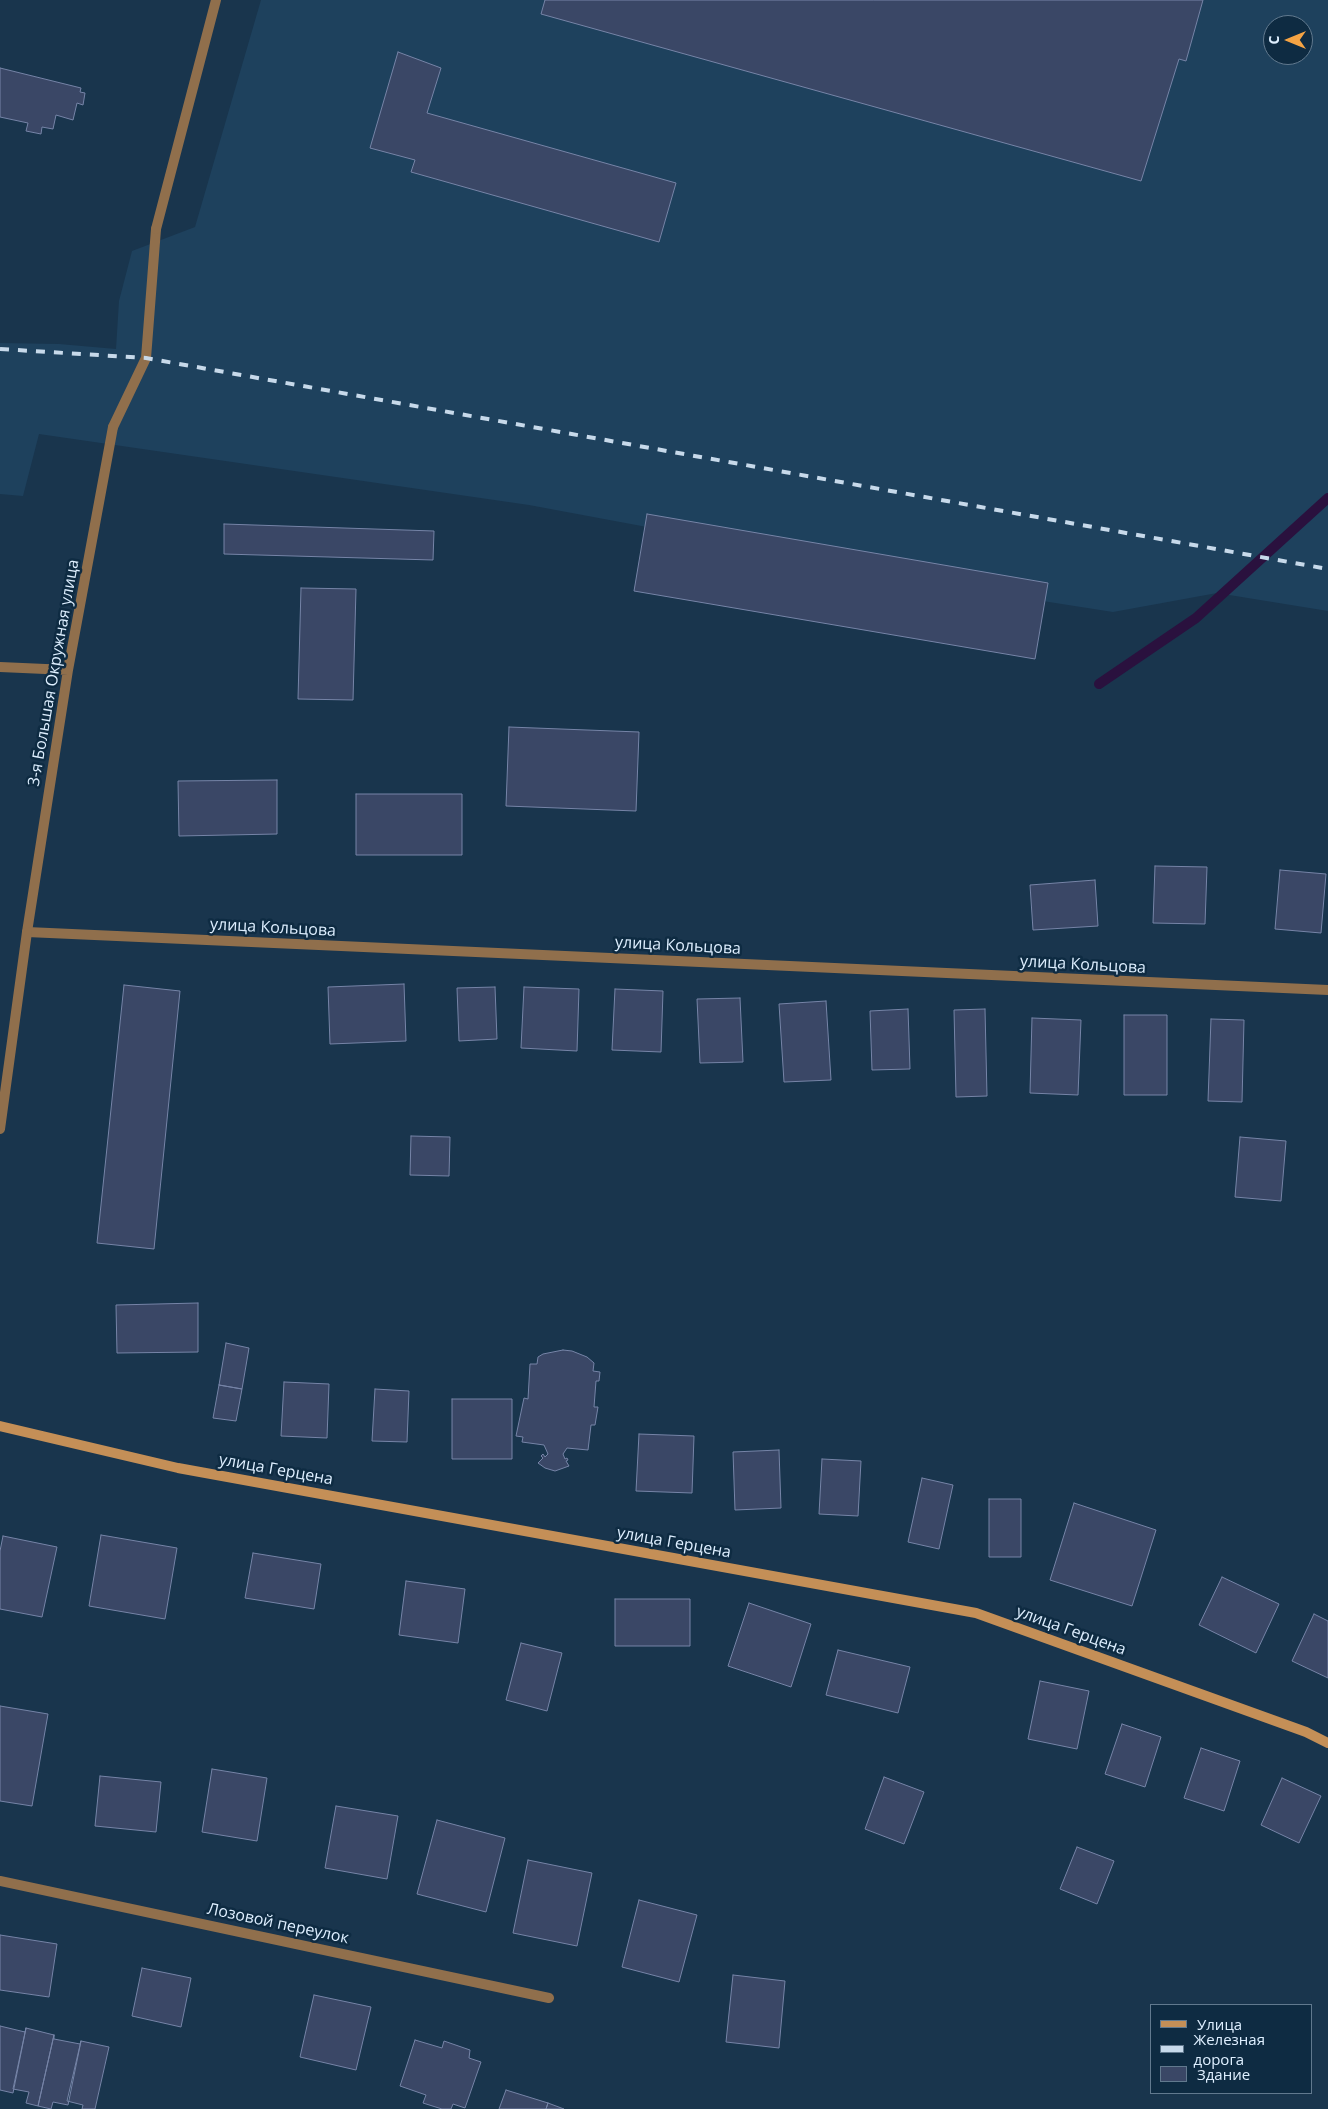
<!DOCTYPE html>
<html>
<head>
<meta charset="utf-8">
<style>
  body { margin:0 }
  #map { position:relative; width:1328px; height:2109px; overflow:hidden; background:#19354d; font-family:"Open Sans",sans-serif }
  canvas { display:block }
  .legend { position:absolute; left:1150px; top:2004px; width:162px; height:90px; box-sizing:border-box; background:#0e2b42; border:1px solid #61798e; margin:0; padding:6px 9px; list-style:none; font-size:15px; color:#deefff }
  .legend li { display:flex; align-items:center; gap:10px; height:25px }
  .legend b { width:25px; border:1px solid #61798e }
  .north { position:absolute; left:1263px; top:15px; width:50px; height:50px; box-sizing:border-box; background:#0e2b42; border:1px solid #61798e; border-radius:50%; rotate:270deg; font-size:14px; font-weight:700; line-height:20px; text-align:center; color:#deefff }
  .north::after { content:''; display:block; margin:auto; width:18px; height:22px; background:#f4a344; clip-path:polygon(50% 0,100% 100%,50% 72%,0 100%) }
</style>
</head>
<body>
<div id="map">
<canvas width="1328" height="2109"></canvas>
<ul class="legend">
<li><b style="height:6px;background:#c48f57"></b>Улица</li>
<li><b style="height:6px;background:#c7d9ea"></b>Железная дорога</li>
<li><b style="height:14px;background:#3a4766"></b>Здание</li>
</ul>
<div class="north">С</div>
</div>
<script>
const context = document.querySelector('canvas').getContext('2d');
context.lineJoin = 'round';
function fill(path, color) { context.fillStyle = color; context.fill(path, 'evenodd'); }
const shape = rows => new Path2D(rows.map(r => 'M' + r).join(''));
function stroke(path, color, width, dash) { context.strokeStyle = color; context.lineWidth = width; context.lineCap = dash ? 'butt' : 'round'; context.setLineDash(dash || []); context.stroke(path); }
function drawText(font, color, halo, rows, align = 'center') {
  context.font = font + ' "Open Sans",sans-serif'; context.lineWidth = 5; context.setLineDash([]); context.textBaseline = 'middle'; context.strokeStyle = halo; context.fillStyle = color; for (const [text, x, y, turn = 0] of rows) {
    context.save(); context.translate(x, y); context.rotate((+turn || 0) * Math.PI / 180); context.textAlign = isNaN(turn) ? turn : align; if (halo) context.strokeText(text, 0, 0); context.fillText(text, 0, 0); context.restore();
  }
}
const built = shape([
  [261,0,1328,0,1328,611,1217,593,1113,612,1049,602,529,505,39,434,23,496,0,494,0,343,59,344,116,349,119,301,132,251,195,227],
  [1273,25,1303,25,1303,55,1273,55]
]);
const stream = shape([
  [1099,684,1196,618,1328,498]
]);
const building = shape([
  [545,0,1203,0,1186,61,1179,59,1141,181,541,14,545,0],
  [398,52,441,68,427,113,676,183,659,242,411,172,415,160,370,148,398,52],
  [0,68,81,88,80,92,85,93,83,105,77,103,73,120,56,115,53,129,42,127,41,134,26,131,28,123,0,117,0,68],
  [647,514,1048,583,1035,659,634,591,647,514],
  [224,524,434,531,433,560,224,554,224,524],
  [301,588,356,589,353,700,298,699,301,588],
  [509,727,639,732,636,811,506,806,509,727],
  [277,780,277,834,179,836,178,781,277,780],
  [356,794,462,794,462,855,356,855,356,794],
  [1155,866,1207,867,1205,924,1153,923,1155,866],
  [1280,870,1326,874,1321,933,1275,929,1280,870],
  [1095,880,1098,926,1033,930,1030,885,1095,880],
  [404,984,406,1041,330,1044,328,987,404,984],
  [124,985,180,991,154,1249,97,1243,124,985],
  [495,987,497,1039,459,1041,457,988,495,987],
  [524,987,579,989,577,1051,521,1048,524,987],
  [615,989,663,991,661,1052,612,1050,615,989],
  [740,998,743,1062,700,1063,697,999,740,998],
  [826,1001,831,1080,784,1082,779,1004,826,1001],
  [908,1009,910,1069,872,1070,870,1011,908,1009],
  [985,1009,987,1096,956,1097,954,1010,985,1009],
  [1124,1015,1167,1015,1167,1095,1124,1095,1124,1015],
  [1032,1018,1081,1020,1078,1095,1030,1093,1032,1018],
  [1211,1019,1244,1020,1242,1102,1208,1101,1211,1019],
  [411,1136,450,1137,449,1176,410,1175,411,1136],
  [1240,1137,1286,1141,1281,1201,1235,1197,1240,1137],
  [198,1303,198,1352,117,1353,116,1305,198,1303],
  [226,1343,249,1348,242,1389,219,1385,226,1343],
  [563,1350,572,1351,587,1357,594,1363,593,1371,600,1372,599,1381,596,1381,594,1407,598,1407,595,1425,591,1425,588,1450,567,1448,563,1454,565,1459,567,1458,568,1460,566,1461,569,1466,555,1471,545,1468,538,1463,543,1458,541,1456,543,1454,545,1457,548,1454,544,1445,522,1442,523,1437,516,1436,524,1398,528,1399,530,1364,537,1364,538,1357,543,1354,563,1350],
  [284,1382,329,1384,327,1438,281,1436,284,1382],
  [219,1385,242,1389,236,1421,213,1418,219,1385],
  [375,1389,409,1391,407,1442,372,1441,375,1389],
  [452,1399,512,1399,512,1459,452,1459,452,1399],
  [639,1434,694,1436,692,1493,636,1491,639,1434],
  [779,1450,781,1508,735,1510,733,1452,779,1450],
  [822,1459,861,1461,858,1516,819,1514,822,1459],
  [922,1478,953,1485,939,1549,908,1542,922,1478],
  [989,1499,1021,1499,1021,1557,989,1557,989,1499],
  [1074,1503,1156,1530,1132,1606,1050,1580,1074,1503],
  [101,1535,177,1548,165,1619,89,1606,101,1535],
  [3,1536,57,1547,42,1617,0,1609,0,1551,3,1536],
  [253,1553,321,1564,314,1609,245,1598,253,1553],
  [1222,1577,1279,1604,1256,1653,1199,1625,1222,1577],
  [406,1581,465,1589,458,1643,399,1635,406,1581],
  [615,1599,690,1599,690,1646,615,1646,615,1599],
  [749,1603,811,1624,791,1687,728,1666,749,1603],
  [1314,1614,1328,1621,1328,1678,1292,1661,1314,1614],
  [521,1643,562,1653,547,1711,506,1700,521,1643],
  [838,1650,910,1667,898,1713,826,1695,838,1650],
  [1040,1681,1089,1691,1077,1749,1028,1739,1040,1681],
  [0,1706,48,1714,32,1806,0,1801,0,1706],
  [1122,1724,1161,1737,1145,1787,1105,1774,1122,1724],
  [1201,1748,1240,1761,1224,1811,1184,1798,1201,1748],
  [212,1769,267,1778,257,1841,202,1832,212,1769],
  [100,1776,161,1782,156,1832,95,1826,100,1776],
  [884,1777,924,1792,904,1844,865,1829,884,1777],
  [1282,1778,1321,1796,1299,1843,1261,1825,1282,1778],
  [336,1806,398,1816,387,1879,325,1868,336,1806],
  [437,1820,505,1838,486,1912,417,1894,437,1820],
  [1077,1847,1114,1861,1097,1904,1060,1889,1077,1847],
  [528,1860,592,1873,577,1946,513,1933,528,1860],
  [639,1900,697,1915,679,1982,622,1967,639,1900],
  [0,1935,57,1944,49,1997,0,1990,0,1935],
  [142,1968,191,1978,181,2027,132,2016,142,1968],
  [733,1975,785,1981,779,2048,726,2042,733,1975],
  [314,1995,371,2007,356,2070,300,2057,314,1995],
  [0,2026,25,2032,26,2028,13,2093,0,2090,0,2026],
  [26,2028,54,2035,38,2106,26,2103,29,2092,13,2089,26,2028],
  [54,2035,54,2039,80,2044,81,2041,68,2105,53,2102,51,2109,38,2106,54,2035],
  [415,2040,442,2048,444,2041,470,2050,469,2058,481,2062,465,2108,453,2104,451,2109,442,2109,423,2103,426,2095,400,2086,415,2040],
  [81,2041,109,2047,95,2109,82,2109,83,2105,67,2101,81,2041],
  [506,2090,548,2103,546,2109,499,2109,506,2090],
  [548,2103,564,2109,546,2109,548,2103]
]);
const pedestrian = shape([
  [113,427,146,358,156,229]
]);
const minor = shape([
  [113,427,68,670,27,932,1328,990],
  [0,667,68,670],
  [0,1881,549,1998]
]);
const tertiary = shape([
  [156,229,216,0],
  [0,1129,27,932]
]);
const secondary = shape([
  [0,1426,178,1468,976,1613,1306,1732,1328,1743]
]);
const rail = shape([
  [0,349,146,358,1328,569]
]);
const streetNames = [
  ["3-я Большая Окружная улица",54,673,-80],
  ["улица Кольцова",273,928,3],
  ["улица Кольцова",678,946,3],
  ["улица Кольцова",1083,965,3],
  ["улица Герцена",276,1470,10],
  ["улица Герцена",674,1543,10],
  ["улица Герцена",1071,1631,20],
  ["Лозовой переулок",278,1924,12]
];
fill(built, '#1e415d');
stroke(stream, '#2a113e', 10);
fill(building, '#3a4766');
stroke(building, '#7684a7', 1);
stroke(pedestrian, '#906f4c', 10);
stroke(minor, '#906f4c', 10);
stroke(tertiary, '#906f4c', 10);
stroke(secondary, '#c48f57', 10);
stroke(rail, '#c7d9ea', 4, [9, 9]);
drawText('16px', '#deefff', '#0e2b42', streetNames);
</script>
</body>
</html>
